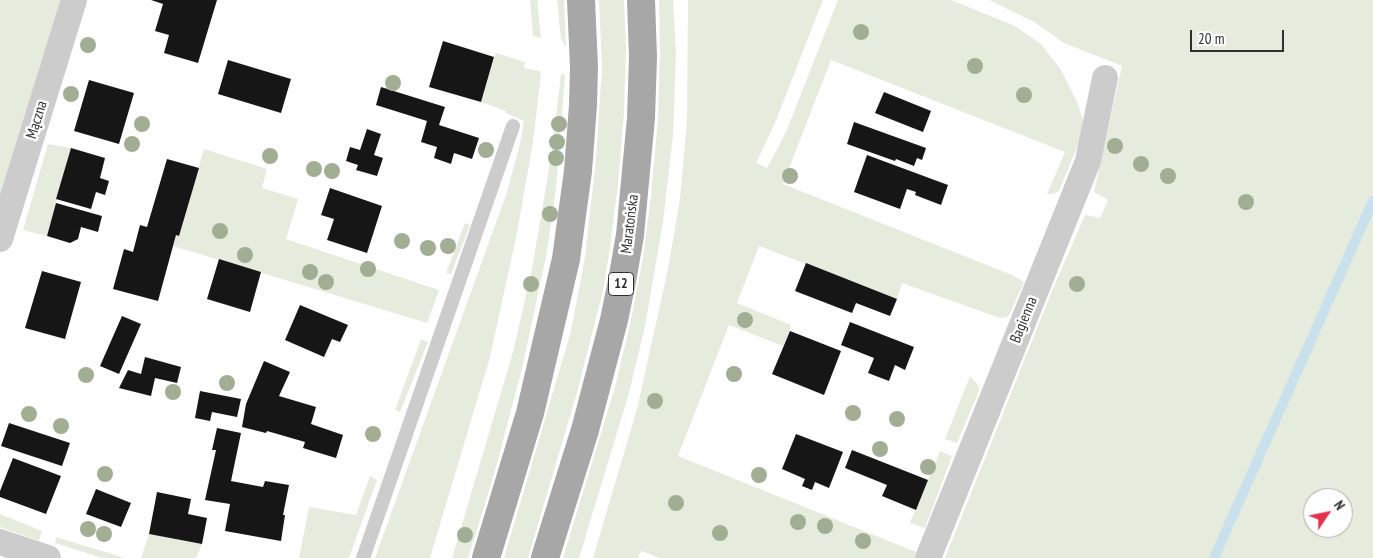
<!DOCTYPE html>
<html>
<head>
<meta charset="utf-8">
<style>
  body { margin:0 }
  #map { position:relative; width:1373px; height:558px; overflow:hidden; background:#fff; font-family:"PT Sans Narrow",sans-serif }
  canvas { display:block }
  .north { position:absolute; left:1303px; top:488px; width:50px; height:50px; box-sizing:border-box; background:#fff; border:1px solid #acacac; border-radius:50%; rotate:56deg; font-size:14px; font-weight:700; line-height:20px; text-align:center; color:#2f2f2f }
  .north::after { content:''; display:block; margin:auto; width:18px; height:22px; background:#e5324c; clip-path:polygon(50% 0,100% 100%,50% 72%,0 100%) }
  .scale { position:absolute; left:1190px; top:30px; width:94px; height:22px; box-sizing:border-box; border:2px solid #2f2f2f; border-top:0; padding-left:6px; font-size:15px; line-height:18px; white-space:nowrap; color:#2f2f2f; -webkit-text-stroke:4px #fff; paint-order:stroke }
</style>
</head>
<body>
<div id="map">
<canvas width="1373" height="558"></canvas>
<div class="north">N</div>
<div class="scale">20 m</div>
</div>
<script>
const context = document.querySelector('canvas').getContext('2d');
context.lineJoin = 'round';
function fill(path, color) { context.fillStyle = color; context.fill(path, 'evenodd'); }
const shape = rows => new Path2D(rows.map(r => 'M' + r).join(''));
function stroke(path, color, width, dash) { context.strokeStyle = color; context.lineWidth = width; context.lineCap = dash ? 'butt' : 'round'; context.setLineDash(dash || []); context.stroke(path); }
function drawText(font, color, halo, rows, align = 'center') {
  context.font = font + ' "PT Sans Narrow",sans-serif'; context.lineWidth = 5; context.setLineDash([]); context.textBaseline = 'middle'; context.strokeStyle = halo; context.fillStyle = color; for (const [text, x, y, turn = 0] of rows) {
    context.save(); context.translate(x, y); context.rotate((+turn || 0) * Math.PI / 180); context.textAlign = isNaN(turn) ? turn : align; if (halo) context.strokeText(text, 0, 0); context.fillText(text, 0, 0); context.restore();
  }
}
const green = shape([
  [0,0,62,0,0,208],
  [530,0,537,0,541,38,533,36],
  [557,0,564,0,566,47,561,39],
  [599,0,624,0,626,48,624,113,618,184,610,247,603,291,576,396,528,558,504,558,571,331,585,257,596,159,602,67],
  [659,0,673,0,676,53,673,135,663,222,645,326,629,393,579,558,563,558,615,387,630,324,643,258,651,196,658,118,660,53],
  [688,0,823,0,775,123,756,163,767,168,786,132,838,0,951,0,1015,26,1041,44,1061,70,1077,102,1083,120,1082,135,1059,191,1053,194,1047,194,1065,152,831,60,783,184,1012,275,1024,282,1009,316,1003,318,997,317,902,283,897,299,759,246,737,303,791,325,790,331,783,346,729,325,678,456,916,552,914,558,660,558,641,551,638,558,593,558,637,409,668,269,680,199,687,121],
  [989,0,1373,0,1373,558,945,558,1052,291,1085,215,1100,218,1108,200,1094,192,1122,66,1064,43,1034,22],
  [1313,498,1343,498,1343,528,1313,528],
  [496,53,525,62,524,68,539,71,541,74,533,142,517,233,490,357,430,558,375,558,506,195,520,144,524,121,506,113,506,111,481,102],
  [561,74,565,75,556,189,547,252,522,369,493,478,468,558,452,558,513,352,532,269,552,151],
  [48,144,71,148,47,236,23,230],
  [204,149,267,169,262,188,298,199,286,239,439,290,427,323,173,246,176,235,179,236],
  [465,223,470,225,451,274,446,273],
  [421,339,428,342,400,412,395,410],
  [970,376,978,385,979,391,957,443,945,439],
  [940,451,952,456,925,528,910,523],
  [370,476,377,480,349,558,299,558,309,507,356,515],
  [0,514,42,531,39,541,0,527],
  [149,534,202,544,196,558,141,558],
  [56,537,122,557,122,558,102,558,55,543]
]);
const stream = shape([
  [1214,558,1373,201]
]);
const building = shape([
  [151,0,217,0,198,63,164,53,169,35,155,31,163,4],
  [443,41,494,57,481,102,429,87],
  [228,60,291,79,281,113,218,94],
  [89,80,134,93,119,144,74,131],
  [381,87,445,107,439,125,479,138,472,159,454,153,451,164,434,158,437,147,421,142,427,121,376,105],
  [884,92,931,111,923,132,875,113],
  [854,122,926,148,922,160,917,158,914,166,896,159,895,161,847,144],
  [367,129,381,134,374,155,383,158,377,176,356,170,358,165,346,161,350,147,360,150],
  [71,148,105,158,100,178,109,181,105,195,96,192,91,209,56,199],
  [867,155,948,185,941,205,915,195,916,192,907,189,900,209,854,192],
  [167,159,199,168,179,236,176,235,158,301,113,289,124,249,133,252,140,225,147,227],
  [330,188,382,206,367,253,327,240,334,219,321,215],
  [56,203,102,216,98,232,81,227,78,239,70,243,47,236],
  [219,259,261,272,250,312,207,299],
  [806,263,897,299,890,316,856,303,852,313,795,291],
  [42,271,81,282,65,339,25,328],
  [300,305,348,325,340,342,332,339,324,357,285,340],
  [122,316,141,324,119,374,100,366],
  [850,322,914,347,905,370,895,365,889,381,868,373,874,358,841,345],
  [790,331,841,351,824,395,772,374],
  [145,357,181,367,177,383,155,378,151,396,119,388,128,370,141,374],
  [264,361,290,372,279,396,316,407,311,424,343,435,336,458,303,448,305,442,267,431,266,433,242,427,246,404],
  [200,391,241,399,237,417,212,412,210,421,195,418],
  [9,423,70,443,62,466,1,446],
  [217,428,241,433,231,481,263,487,265,481,289,485,283,515,285,515,281,541,225,531,230,504,205,500,216,450,212,450],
  [796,434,843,452,829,488,815,482,812,490,802,486,805,479,782,469],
  [852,450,928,480,916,510,882,496,887,485,845,468],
  [13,458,61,476,46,514,0,497,0,491],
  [96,489,131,503,121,527,86,514],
  [157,492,191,499,188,514,207,518,202,544,149,534]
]);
const service = shape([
  [363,558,513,126]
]);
const minor = shape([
  [0,239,74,0],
  [0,542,48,558],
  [928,558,1088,161,1105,78]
]);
const primary = shape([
  [486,558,530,413,566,259,578,171,583,105,584,67,581,0],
  [545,558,585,430,614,320,622,281,630,235,641,118,643,57,641,0]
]);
const trees = [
  [861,32],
  [88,45],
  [975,66],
  [393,83],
  [71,94],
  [1024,95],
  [142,124],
  [559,124],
  [557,142],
  [132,144],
  [1115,146],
  [486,150],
  [270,156],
  [556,158],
  [1141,164],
  [314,169],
  [332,171],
  [790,176],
  [1168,176],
  [1246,202],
  [550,214],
  [220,231],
  [402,241],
  [448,246],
  [428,248],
  [245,255],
  [368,269],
  [310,272],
  [326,282],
  [531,284],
  [1077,284],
  [745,320],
  [734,374],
  [86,375],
  [227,383],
  [173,392],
  [655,401],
  [853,413],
  [29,414],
  [897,419],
  [61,426],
  [373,434],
  [880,449],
  [928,467],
  [105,474],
  [759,475],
  [676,503],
  [798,522],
  [825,526],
  [88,529],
  [720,533],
  [104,534],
  [465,535],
  [863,541]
];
const shields = [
  [621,284,25]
];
const shieldNames = [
  ["12",621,284]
];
const streetNames = [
  ["Mączna",37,120,-73],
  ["Maratońska",630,224,-83],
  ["Bagienna",1024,320,-68]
];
fill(green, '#e6ecdd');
stroke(stream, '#c9e1ec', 10);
fill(building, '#161616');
stroke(service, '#ccc', 14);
stroke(minor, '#ccc', 26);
stroke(primary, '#a7a7a7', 28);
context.fillStyle = '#a2ae94';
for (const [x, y] of trees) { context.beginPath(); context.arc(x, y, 8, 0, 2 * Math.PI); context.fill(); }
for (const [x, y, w] of shields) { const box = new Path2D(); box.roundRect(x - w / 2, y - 11.5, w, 23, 4); context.fillStyle = '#fff'; context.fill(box); stroke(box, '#2f2f2f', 1); }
drawText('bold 14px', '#2f2f2f', null, shieldNames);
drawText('15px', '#2f2f2f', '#fff', streetNames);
</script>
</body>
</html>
